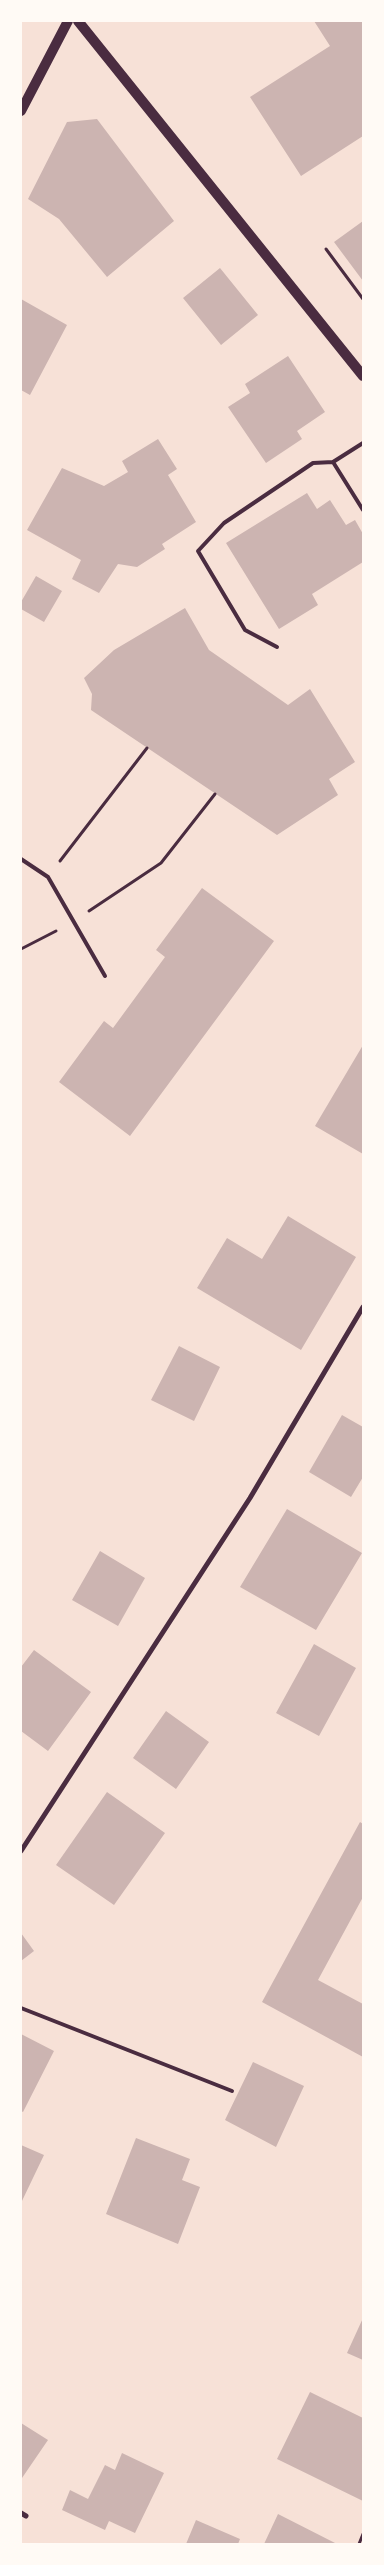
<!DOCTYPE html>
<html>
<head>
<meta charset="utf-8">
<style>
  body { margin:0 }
  #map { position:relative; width:384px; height:2565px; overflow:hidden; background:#f7e1d7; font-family:Spectral,serif }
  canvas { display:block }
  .frame { position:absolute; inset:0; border:22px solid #fffaf5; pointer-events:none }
</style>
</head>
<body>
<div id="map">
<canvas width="384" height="2565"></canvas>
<div class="frame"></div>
</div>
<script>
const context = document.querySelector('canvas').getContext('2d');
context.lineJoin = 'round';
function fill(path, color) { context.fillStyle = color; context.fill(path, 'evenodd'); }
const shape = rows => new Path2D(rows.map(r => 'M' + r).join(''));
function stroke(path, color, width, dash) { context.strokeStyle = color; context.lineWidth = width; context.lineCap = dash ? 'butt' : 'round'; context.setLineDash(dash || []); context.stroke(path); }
const building = shape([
  [314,21,363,21,363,136,301,176,250,97,330,46],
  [97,119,174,221,107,277,59,219,28,199,67,122],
  [363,221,363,281,334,242],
  [220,268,258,315,221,345,183,298],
  [21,299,67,325,30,395,21,390],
  [288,356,325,412,297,431,302,439,266,463,228,407,250,393,245,384],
  [158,439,177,469,168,475,196,522,162,544,165,549,137,567,118,564,99,593,72,579,81,560,27,530,62,468,104,486,128,472,122,461],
  [307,493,317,509,330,500,346,525,355,520,363,534,363,562,312,594,318,605,279,629,226,543],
  [36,576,62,591,44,622,21,609,21,602],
  [185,608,209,650,288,705,310,689,355,762,329,779,338,795,277,835,91,710,92,694,84,678,114,650],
  [202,888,274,941,130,1136,59,1082,104,1021,113,1028,165,957,156,950],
  [363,1045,363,1154,315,1126],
  [288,1216,356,1257,301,1350,197,1288,227,1238,262,1259],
  [179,1346,220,1367,194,1421,151,1400],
  [342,1415,363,1427,363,1477,351,1497,309,1472],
  [287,1509,362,1553,316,1630,240,1587],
  [100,1551,145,1578,118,1626,72,1600],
  [314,1644,356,1668,319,1736,276,1713],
  [34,1650,91,1692,48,1751,21,1731,21,1667],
  [166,1711,209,1742,176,1789,133,1758],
  [107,1792,165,1833,114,1905,56,1865],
  [360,1822,363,1824,363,1897,318,1980,363,2004,363,2057,262,2002],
  [21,1933,34,1951,21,1961],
  [21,2034,54,2051,23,2112,21,2111],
  [253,2062,304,2086,276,2147,225,2120],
  [136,2138,190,2159,182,2180,200,2187,178,2244,106,2214],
  [21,2145,44,2155,21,2203],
  [363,2318,363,2360,347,2353],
  [310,2392,363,2418,363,2501,277,2459],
  [21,2423,48,2440,22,2478,21,2477],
  [122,2453,164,2473,135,2533,109,2521,105,2530,62,2510,70,2490,88,2499,105,2465,115,2470],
  [278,2514,337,2544,264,2544],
  [196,2520,240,2539,238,2544,186,2544]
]);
const path = shape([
  [326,249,363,299],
  [60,861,147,748],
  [89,911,161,863,215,794],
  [21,949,56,931],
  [359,2544,363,2534]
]);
const service = shape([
  [333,462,363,510],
  [277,647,245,630,198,551,224,523,313,463,333,462,363,443],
  [21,859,48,877,105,976],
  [21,2008,232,2091]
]);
const minor = shape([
  [21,1851,250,1498,363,1307],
  [21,2513,26,2516]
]);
const secondary = shape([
  [78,21,363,376],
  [21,111,68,21]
]);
fill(building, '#ccb4b1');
stroke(path, '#4a2c40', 3);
stroke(service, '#4a2c40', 4);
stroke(minor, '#4a2c40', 5);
stroke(secondary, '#4a2c40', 10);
</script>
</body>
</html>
